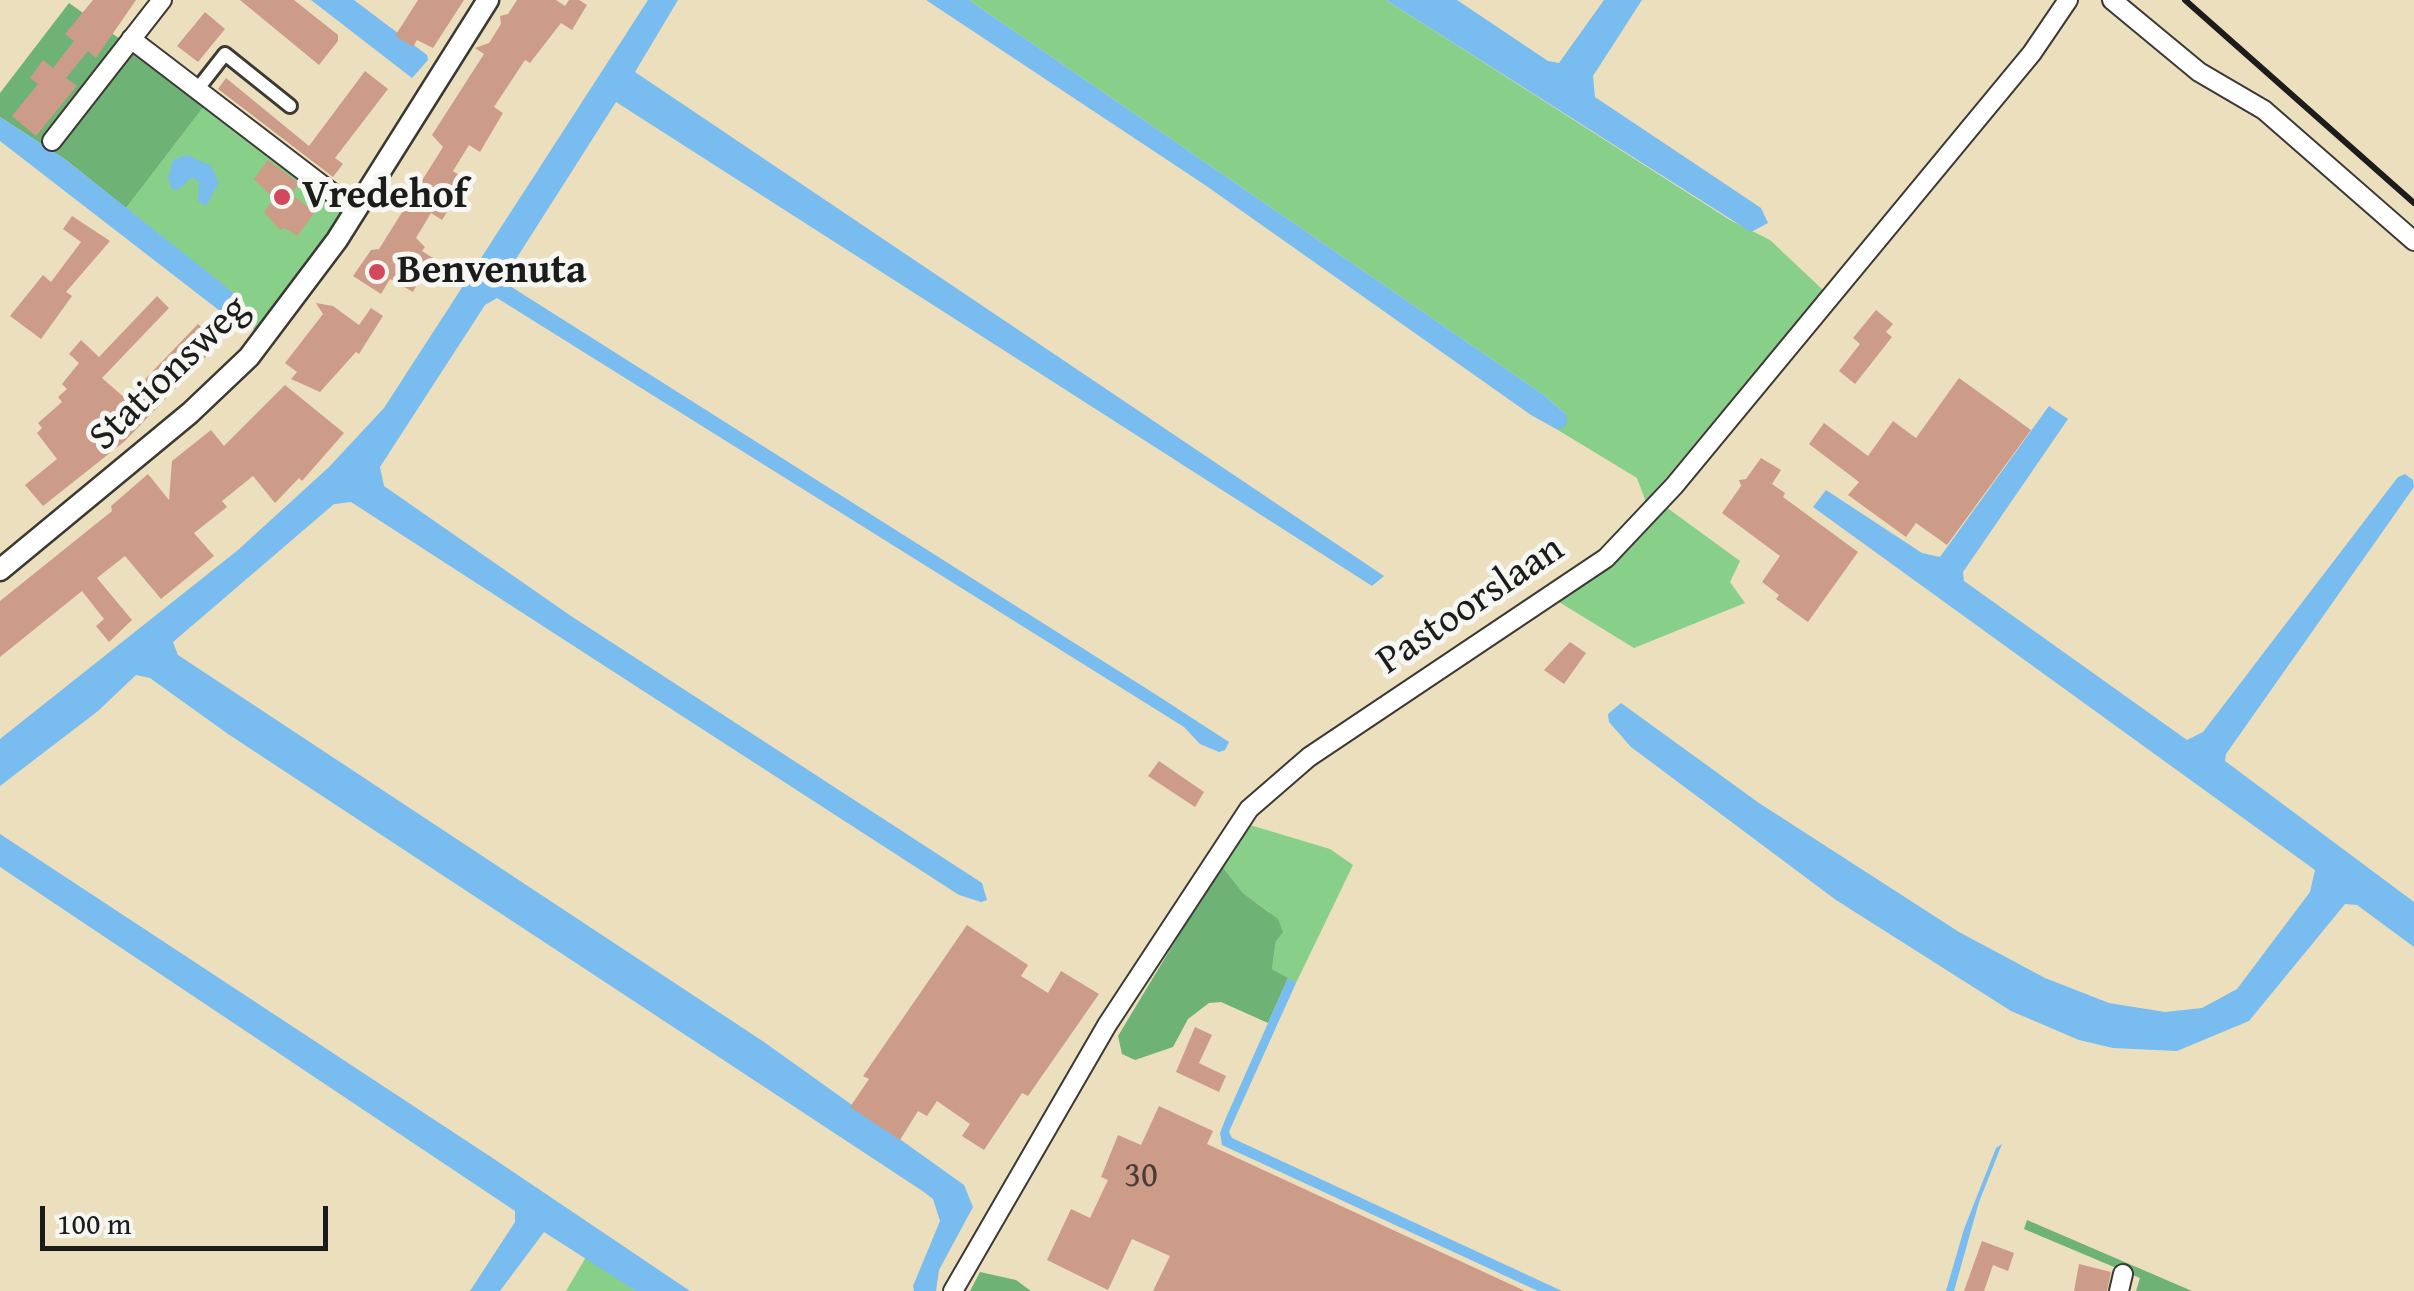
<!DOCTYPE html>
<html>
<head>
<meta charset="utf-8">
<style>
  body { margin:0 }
  #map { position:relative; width:2414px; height:1291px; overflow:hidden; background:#ebdfbd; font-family:"Gentium Book Plus",serif }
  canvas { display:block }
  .scale { position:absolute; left:40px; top:1206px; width:288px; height:45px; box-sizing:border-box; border:5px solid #1c1c1c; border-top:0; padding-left:12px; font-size:30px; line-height:35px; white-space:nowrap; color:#1c1c1c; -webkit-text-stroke:8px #f6f6f2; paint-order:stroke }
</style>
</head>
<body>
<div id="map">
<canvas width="2414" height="1291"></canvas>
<div class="scale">100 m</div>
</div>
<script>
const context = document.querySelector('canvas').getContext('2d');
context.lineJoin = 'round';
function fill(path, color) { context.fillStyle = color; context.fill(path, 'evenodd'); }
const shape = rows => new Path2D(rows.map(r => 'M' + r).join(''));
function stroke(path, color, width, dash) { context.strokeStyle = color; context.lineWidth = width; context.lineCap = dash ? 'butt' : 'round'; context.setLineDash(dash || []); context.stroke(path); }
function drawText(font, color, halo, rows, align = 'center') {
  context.font = font + ' "Gentium Book Plus",serif'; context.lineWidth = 10; context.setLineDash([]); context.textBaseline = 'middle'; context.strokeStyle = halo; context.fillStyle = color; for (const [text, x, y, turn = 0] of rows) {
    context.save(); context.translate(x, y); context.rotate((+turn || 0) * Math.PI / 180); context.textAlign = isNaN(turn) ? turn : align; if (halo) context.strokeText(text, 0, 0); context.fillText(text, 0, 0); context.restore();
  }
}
const green = shape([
  [969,0,1386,0,1730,220,1770,240,1823,290,1646,502,1637,478,1558,430,1567,415,1544,395],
  [208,101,346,211,258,334,239,312,244,302,126,208],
  [1666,507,1740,561,1730,582,1745,603,1634,648,1559,602,1608,567],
  [1250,825,1330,849,1353,865,1296,983,1272,969,1276,941,1269,912,1243,893,1221,865],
  [586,1257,636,1291,566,1291]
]);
const forest = shape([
  [69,3,208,101,126,208,66,160,0,117,0,93],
  [1221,865,1243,893,1278,919,1283,932,1276,941,1272,969,1288,978,1268,1023,1221,1002,1209,1003,1188,1019,1173,1047,1135,1060,1122,1054,1118,1036],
  [2027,1220,2192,1291,2136,1291,2140,1278,2024,1229],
  [980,1272,1016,1280,1031,1291,970,1291]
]);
const water = shape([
  [311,0,354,0,427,55,428,60,412,78],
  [648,0,678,0,635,72,1384,576,1372,586,616,102,502,281,1155,694,1229,742,1225,750,1219,752,1200,744,1184,727,497,298,485,305,380,467,384,486,571,616,982,883,987,900,981,902,959,895,351,502,334,504,173,642,178,655,764,1042,964,1185,973,1207,939,1270,936,1291,914,1291,913,1286,940,1221,933,1199,924,1192,228,734,150,678,136,675,98,711,0,786,0,739,238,550,329,467,384,408],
  [926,0,969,0,1544,395,1567,415,1566,425,1558,430,1531,415,1205,185],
  [1386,0,1457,0,1548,61,1559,63,1604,0,1642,0,1593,76,1595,97,1761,208,1768,223,1751,232],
  [0,117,66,160,225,286,244,303,244,308,229,318,0,141],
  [187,155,211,166,219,182,206,206,198,201,199,182,192,177,178,190,172,189,168,178,173,160],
  [2049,406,2068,419,1963,572,1964,581,2187,740,2203,732,2398,477,2405,474,2413,480,2414,487,2226,754,2225,761,2414,902,2414,947,2357,905,2345,904,2249,1021,2177,1051,2113,1048,2079,1040,2011,1011,1836,900,1631,747,1609,722,1608,714,1621,703,1759,803,1959,932,2045,978,2109,1003,2165,1012,2202,1008,2237,989,2310,892,2315,870,1813,507,1826,490,1922,553,1940,557],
  [0,834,494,1159,690,1291,636,1291,544,1232,500,1291,470,1291,515,1222,515,1211,0,867],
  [1288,978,1296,983,1236,1116,1229,1132,1232,1138,1562,1291,1538,1291,1222,1145,1220,1133,1225,1120],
  [2002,1144,1979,1202,1954,1291,1946,1291,1964,1229,1996,1148]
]);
const building = shape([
  [93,0,136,0,96,58,88,51,66,78,77,86,36,136,12,116,38,84,30,78,43,60,53,68,74,41,65,34],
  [240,0,294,0,338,35,338,41,319,65],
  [418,0,464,0,433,48,417,40,413,47,395,36],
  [517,0,556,0,565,6,569,0,579,0,587,5,572,30,561,23,530,63,525,60,494,107,503,113,480,152,469,145,453,171,467,180,442,220,431,213,416,238,425,247,422,251,436,260,427,275,423,273,413,292,390,279,381,294,353,276,371,250,379,249,443,147,432,135,484,54,475,48,489,43,501,24,500,16,508,14],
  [205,12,225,29,198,62,177,46],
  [365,71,388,89,335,158,343,164,333,177,218,89,226,78,309,146],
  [268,160,299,183,291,194,315,212,297,236,285,228,280,230,264,212,274,199,254,179],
  [72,216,110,241,66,292,72,296,41,339,10,316,43,275,51,282,81,242,63,229],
  [157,296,169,308,102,378,126,399,198,324,219,343,125,441,43,506,25,485,57,459,37,433,42,428,38,423,62,402,58,397,67,389,62,384,79,363,69,354,81,340,99,357],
  [316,303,333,306,359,325,371,308,383,316,359,354,356,352,320,392,291,379,297,372,285,363,323,314],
  [1876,310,1893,324,1886,332,1892,337,1855,384,1839,371,1860,344,1853,338],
  [1959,378,2031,430,1947,545,1916,523,1906,537,1848,495,1859,482,1809,444,1824,423,1868,456,1893,421,1916,438],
  [285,385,344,433,302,481,299,478,275,503,253,476,222,501,227,507,194,533,214,556,161,599,125,556,97,578,132,620,109,642,96,626,104,619,82,591,0,657,0,601,112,511,111,506,148,474,169,500,172,461,211,430,224,446],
  [1761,458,1781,470,1772,484,1785,493,1783,497,1858,552,1808,622,1776,599,1779,595,1762,582,1780,556,1722,513,1741,486,1739,480,1746,479],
  [1570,642,1586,653,1564,684,1544,670],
  [1159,761,1204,792,1195,807,1148,776],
  [967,925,1028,965,1021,976,1048,993,1061,971,1099,994,1028,1096,1022,1093,984,1150,962,1136,970,1124,937,1101,927,1116,918,1111,900,1140,850,1107,869,1079,863,1076],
  [1195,1027,1212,1035,1199,1063,1226,1076,1219,1092,1176,1072],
  [1159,1106,1213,1131,1207,1144,1525,1291,1153,1291,1170,1256,1132,1239,1108,1290,1047,1260,1071,1209,1090,1218,1108,1180,1101,1177,1118,1135,1141,1145],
  [1982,1241,2014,1253,2008,1271,1993,1265,1984,1291,1964,1291],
  [2079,1264,2111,1272,2107,1291,2074,1291]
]);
const pedestrian = shape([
  [196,91,225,54,290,106]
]);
const minor = shape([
  [2112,0,2199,72,2264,110,2414,241],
  [131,39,356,211],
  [52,141,162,0],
  [953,1291,1107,1025,1249,809,1309,757,1606,558,1674,486,2032,53,2068,0],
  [2119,1291,2123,1274]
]);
const tertiary = shape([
  [0,570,190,413,249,357,337,240,488,0]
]);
const rail = shape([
  [2185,0,2414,203]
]);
const markers = [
  [282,197,10,"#d1495b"],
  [377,272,10,"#d1495b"]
];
const numberNames = [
  ["30",1141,1177]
];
const poiNames = [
  ["Vredehof",302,197],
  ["Benvenuta",397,272]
];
const streetNames = [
  ["Stationsweg",170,374,-44],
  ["Pastoorslaan",1471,606,-34]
];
fill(green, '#88cf8a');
fill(forest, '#6eb276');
fill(water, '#79bcef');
fill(building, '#cd9c89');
stroke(pedestrian, '#3b3934', 18);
stroke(minor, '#3b3934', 22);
stroke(tertiary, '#3b3934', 25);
stroke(pedestrian, '#fff', 12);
stroke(minor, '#fff', 18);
stroke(tertiary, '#fff', 20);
stroke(rail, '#1c1c1c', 6);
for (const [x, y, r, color] of markers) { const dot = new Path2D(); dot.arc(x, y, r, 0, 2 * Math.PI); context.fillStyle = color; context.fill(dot); stroke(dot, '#f6f6f2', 4); }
drawText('35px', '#483c37', null, numberNames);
drawText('bold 40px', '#1c1c1c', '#f6f6f2', poiNames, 'left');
drawText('40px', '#1c1c1c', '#f6f6f2', streetNames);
</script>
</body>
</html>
